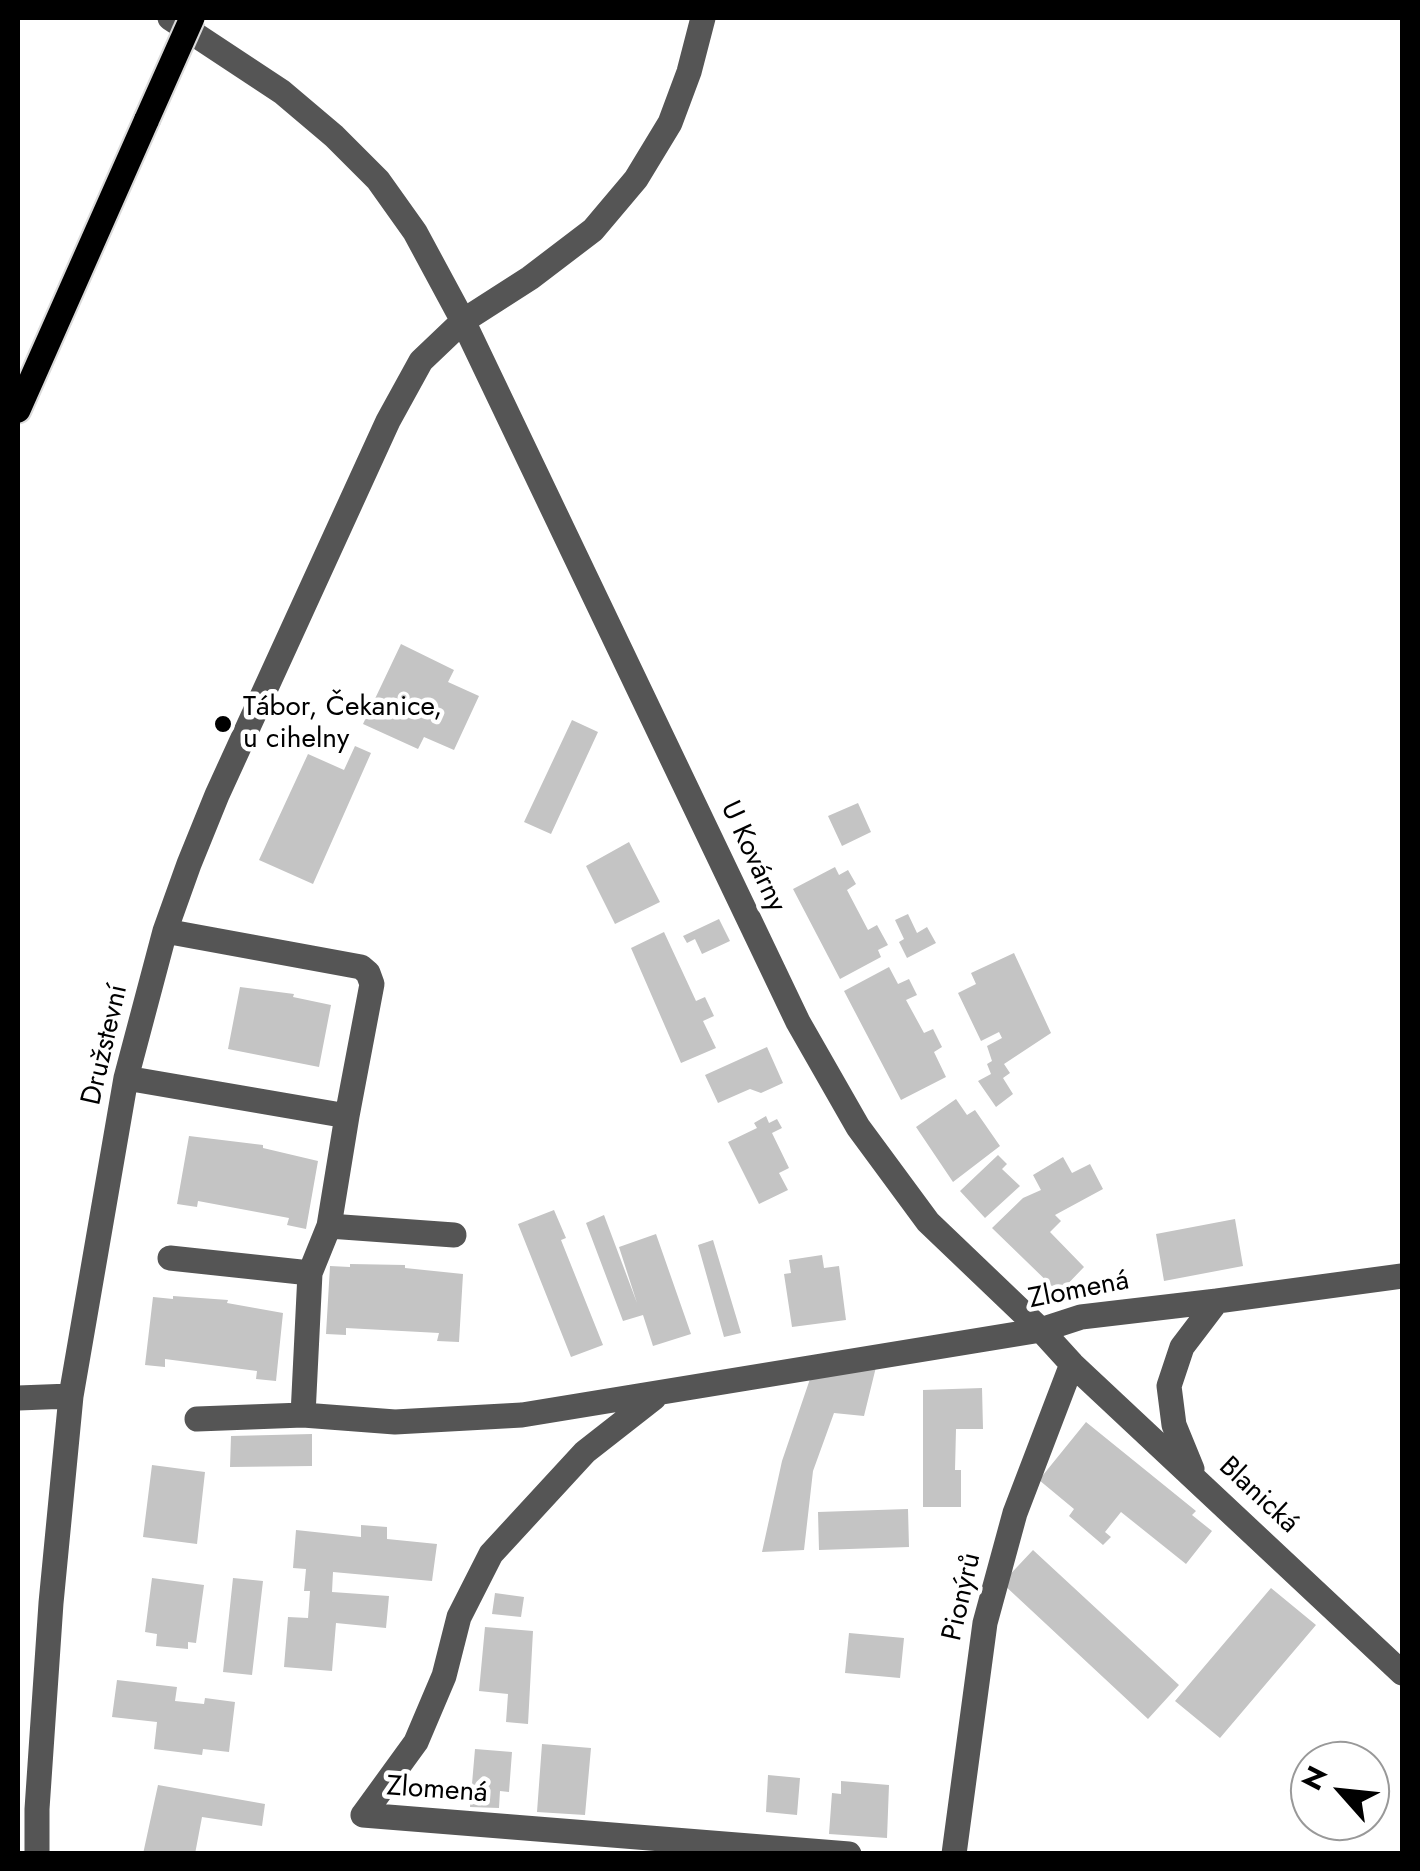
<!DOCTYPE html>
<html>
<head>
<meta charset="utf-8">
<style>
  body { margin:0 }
  #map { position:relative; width:1420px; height:1871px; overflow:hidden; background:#fff; font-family:Jost,sans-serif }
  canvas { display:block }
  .frame { position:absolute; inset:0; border:20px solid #000; pointer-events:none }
  .north { position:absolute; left:1290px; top:1741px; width:100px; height:100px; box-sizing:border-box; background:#fff; border:2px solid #999; border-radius:50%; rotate:297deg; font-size:28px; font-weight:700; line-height:40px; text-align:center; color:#000 }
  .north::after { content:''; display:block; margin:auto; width:35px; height:45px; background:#000; clip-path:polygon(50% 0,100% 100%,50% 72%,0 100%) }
</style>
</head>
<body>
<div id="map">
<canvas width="1420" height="1871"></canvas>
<div class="frame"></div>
<div class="north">N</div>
</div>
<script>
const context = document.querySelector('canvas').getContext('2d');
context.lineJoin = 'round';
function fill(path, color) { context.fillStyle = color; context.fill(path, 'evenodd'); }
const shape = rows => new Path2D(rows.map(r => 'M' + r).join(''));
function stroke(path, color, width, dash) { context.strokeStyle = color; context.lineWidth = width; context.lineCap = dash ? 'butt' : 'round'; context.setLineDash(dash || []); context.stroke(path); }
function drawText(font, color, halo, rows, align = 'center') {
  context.font = font + ' Jost,sans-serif'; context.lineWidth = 9; context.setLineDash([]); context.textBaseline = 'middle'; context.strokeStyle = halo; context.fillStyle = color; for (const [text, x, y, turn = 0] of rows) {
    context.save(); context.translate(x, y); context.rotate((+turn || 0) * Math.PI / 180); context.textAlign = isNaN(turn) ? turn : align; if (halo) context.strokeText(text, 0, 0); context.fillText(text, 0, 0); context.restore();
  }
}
const building = shape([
  [401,644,454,670,448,682,479,696,454,750,424,737,418,749,363,724],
  [572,720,598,732,551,834,524,822],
  [355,746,371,753,313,884,259,860,308,754,344,770],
  [858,803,871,832,842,846,828,816],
  [629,842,660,902,615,924,586,866],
  [835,867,839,875,848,870,856,884,847,890,868,930,877,925,888,945,878,950,881,957,840,979,793,889],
  [908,914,917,933,927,927,936,943,907,958,899,942,904,939,895,920],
  [719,919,730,941,702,954,695,939,687,943,683,936],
  [664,932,696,1001,705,997,714,1016,703,1021,716,1048,681,1063,631,948],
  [1014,953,1051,1033,1004,1064,1010,1073,1003,1078,1013,1094,996,1107,978,1081,991,1074,987,1064,992,1061,987,1046,1002,1038,999,1032,981,1041,958,993,976,984,971,973],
  [889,967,898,984,909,979,917,995,906,1000,924,1033,933,1029,942,1047,934,1052,946,1077,901,1100,844,991],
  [240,987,294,994,293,997,331,1005,319,1067,228,1049],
  [767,1047,783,1083,761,1093,750,1089,718,1103,705,1075],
  [956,1099,967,1115,975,1110,1000,1146,953,1182,916,1127],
  [766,1116,769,1123,777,1119,782,1128,772,1133,789,1168,779,1173,788,1190,759,1204,728,1142,757,1128,754,1123],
  [189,1136,263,1145,263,1148,318,1161,306,1229,287,1225,289,1218,198,1201,197,1207,177,1204],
  [998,1155,1007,1164,1002,1169,1020,1186,985,1218,960,1191],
  [1063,1157,1072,1173,1090,1164,1103,1189,1055,1215,1061,1221,1050,1232,1084,1267,1059,1293,992,1228,1023,1198,1041,1190,1033,1175],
  [554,1210,566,1238,561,1240,603,1345,571,1357,518,1224],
  [604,1215,637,1303,619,1247,656,1234,691,1334,653,1346,643,1315,623,1321,586,1223],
  [1235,1219,1243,1266,1164,1281,1156,1234],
  [713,1240,741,1333,724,1337,698,1245],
  [822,1255,824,1268,839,1266,846,1320,792,1327,784,1274,791,1273,789,1260],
  [350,1264,405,1265,405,1268,463,1274,459,1342,437,1341,439,1333,346,1328,346,1335,326,1334,330,1266,350,1267],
  [173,1296,228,1300,227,1303,283,1313,276,1381,256,1379,257,1371,165,1359,165,1367,145,1365,153,1297,173,1299],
  [876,1367,864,1416,834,1413,813,1471,804,1550,762,1552,782,1461,810,1379],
  [982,1388,983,1429,956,1429,955,1470,961,1470,961,1507,923,1507,923,1390],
  [1086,1422,1196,1511,1192,1515,1212,1531,1186,1564,1121,1512,1105,1532,1111,1537,1103,1545,1069,1516,1074,1509,1039,1480],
  [312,1434,312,1466,230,1467,231,1436],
  [152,1465,205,1472,197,1544,143,1537],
  [908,1509,909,1547,819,1550,818,1512],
  [361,1525,387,1527,387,1539,437,1544,432,1581,333,1572,332,1592,389,1596,386,1628,336,1623,332,1671,284,1667,288,1617,308,1618,310,1591,304,1591,306,1569,293,1568,296,1530,361,1537],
  [1033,1550,1179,1685,1148,1719,1002,1583],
  [152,1578,204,1585,196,1643,188,1642,188,1649,156,1646,157,1634,145,1632],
  [233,1578,263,1581,252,1675,223,1672],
  [1271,1588,1316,1625,1220,1738,1175,1701],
  [495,1593,524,1597,521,1617,492,1614],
  [485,1627,533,1631,528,1724,506,1722,508,1694,479,1691],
  [849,1633,904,1638,900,1678,845,1673],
  [117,1680,177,1687,175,1701,204,1704,205,1698,235,1702,229,1752,203,1749,202,1755,154,1749,157,1722,112,1717],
  [542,1744,591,1748,585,1815,537,1812],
  [475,1749,512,1752,509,1792,500,1791,499,1808,470,1807],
  [768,1775,800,1778,797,1815,766,1812],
  [841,1781,889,1785,887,1838,829,1834,832,1793,841,1794],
  [158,1785,265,1804,262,1826,202,1817,195,1854,143,1854]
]);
const minor = shape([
  [170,18,282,92,334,136,378,180,415,232,463,321,798,1022,858,1127,928,1222,1041,1330,1072,1364,1402,1673],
  [165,931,361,967,368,973,372,984,347,1116],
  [126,1078,347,1116,329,1226,310,1273],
  [329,1226,454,1235],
  [170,1258,310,1273,303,1415],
  [18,1398,71,1396],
  [197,1419,303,1415,395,1422,522,1415,1041,1330,1081,1317,1217,1301],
  [1192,1469,1174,1425,1169,1386,1182,1347,1217,1301,1402,1276],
  [363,1815,416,1742,444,1676,459,1617,491,1554,585,1452,654,1398],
  [363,1815,849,1854],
  [37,1854,37,1809,51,1603,71,1396,126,1078,165,931,189,864,217,795,388,421,421,361,463,321,530,278,593,230,636,179,670,123,689,72,703,18],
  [954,1854,985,1623,1015,1513,1072,1364]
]);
const major = shape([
  [18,410,147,119]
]);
const majorBridge = shape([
  [147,119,192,18]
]);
const markers = [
  [223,724,10,"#000"]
];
const poiNames = [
  ["Tábor, Čekanice,",243,708],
  ["u cihelny",243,740]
];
const streetNames = [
  ["U Kovárny",752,857,65],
  ["Družstevní",106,1045,-77],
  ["Zlomená",1079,1291,-11],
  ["Blanická",1258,1496,43],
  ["Pionýrů",963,1597,-77],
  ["Zlomená",437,1791,4]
];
fill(building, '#c4c4c4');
stroke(major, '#dbdbdb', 29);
stroke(minor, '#555', 25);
stroke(major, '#000', 25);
stroke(majorBridge, '#dbdbdb', 29, []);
stroke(majorBridge, '#000', 25);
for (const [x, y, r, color] of markers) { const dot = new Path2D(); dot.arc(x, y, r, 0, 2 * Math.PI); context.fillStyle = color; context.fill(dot); stroke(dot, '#fff', 4); }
drawText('28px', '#000', '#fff', poiNames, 'left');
drawText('28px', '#000', '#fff', streetNames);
</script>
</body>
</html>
